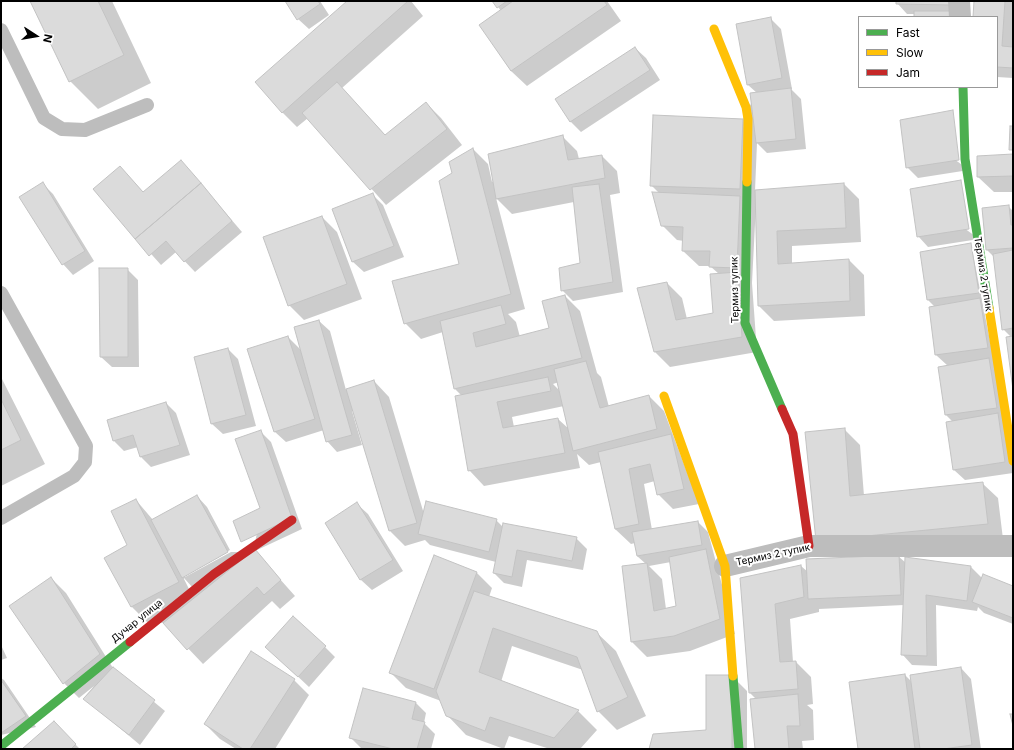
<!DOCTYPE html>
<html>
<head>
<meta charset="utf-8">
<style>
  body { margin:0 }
  #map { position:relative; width:1014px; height:750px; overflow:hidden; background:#fff; font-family:Inter,sans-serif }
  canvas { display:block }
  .frame { position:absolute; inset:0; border:2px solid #000; pointer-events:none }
  .legend { position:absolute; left:858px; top:16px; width:140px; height:72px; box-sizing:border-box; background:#fff; border:1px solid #999; margin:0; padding:5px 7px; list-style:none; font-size:12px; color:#000 }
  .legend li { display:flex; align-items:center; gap:8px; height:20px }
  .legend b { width:20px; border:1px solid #999 }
  .north { position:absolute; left:16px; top:16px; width:40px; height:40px; -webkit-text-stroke:3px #fff; paint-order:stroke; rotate:102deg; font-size:11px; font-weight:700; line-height:16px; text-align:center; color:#000 }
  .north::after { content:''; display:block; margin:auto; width:14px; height:18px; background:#000; clip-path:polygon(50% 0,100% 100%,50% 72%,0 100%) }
</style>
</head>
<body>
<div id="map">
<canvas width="1014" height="750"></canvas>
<div class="frame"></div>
<ul class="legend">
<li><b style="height:5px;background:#4caf50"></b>Fast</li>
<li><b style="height:5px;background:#ffc107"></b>Slow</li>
<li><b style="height:5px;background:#c62828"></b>Jam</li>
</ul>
<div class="north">N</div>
</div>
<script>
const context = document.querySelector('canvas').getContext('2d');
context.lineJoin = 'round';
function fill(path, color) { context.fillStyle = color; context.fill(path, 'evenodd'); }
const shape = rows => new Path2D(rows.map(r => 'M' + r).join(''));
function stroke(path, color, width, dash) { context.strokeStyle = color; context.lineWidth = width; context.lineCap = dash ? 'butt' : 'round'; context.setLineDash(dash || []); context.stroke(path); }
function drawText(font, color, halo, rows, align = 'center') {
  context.font = font + ' Inter,sans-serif'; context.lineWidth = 4; context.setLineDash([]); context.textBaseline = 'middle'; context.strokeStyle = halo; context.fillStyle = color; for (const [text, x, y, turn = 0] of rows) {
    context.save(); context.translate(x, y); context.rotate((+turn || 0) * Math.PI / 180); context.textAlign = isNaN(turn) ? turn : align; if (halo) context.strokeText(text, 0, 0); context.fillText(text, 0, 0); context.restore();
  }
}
const shadow = shape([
  [31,1,112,1,151,83,98,109,70,81],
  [286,1,320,1,329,15,309,29,298,19],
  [348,1,411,1,423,16,342,88,386,136,426,103,441,118,462,145,386,205,308,118,297,127,282,112],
  [494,1,607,1,621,21,527,86,511,71,480,25,501,11],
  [897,1,963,1,962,15,915,17,915,14,907,14,897,3],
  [975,1,1013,1,1013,78,997,77,997,17,974,17],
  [770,18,781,29,792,89,791,89,801,99,806,149,767,153,757,143,755,191,844,184,859,199,861,242,792,246,792,264,849,260,864,275,865,316,774,321,759,306,756,204,752,283,757,352,670,367,655,352,638,288,667,283,682,298,687,319,714,314,719,274,710,266,699,266,683,251,684,241,677,240,662,225,659,193,651,185,742,120,757,93,748,85],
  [635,48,646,58,660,80,581,132,571,122,556,100],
  [901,120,969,170,918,178,907,167],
  [562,136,577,151,579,159,602,156,617,171,620,193,610,195,623,292,573,301,562,290,581,264,574,202,512,214,496,198,525,309,508,314,516,322,520,337,550,329,565,296,580,311,597,373,601,377,609,407,649,396,664,411,699,504,673,509,658,494,655,481,644,484,652,530,698,522,708,532,735,634,690,651,647,657,632,642,646,564,637,556,635,543,631,544,615,529,601,462,589,465,577,454,580,468,484,486,469,470,462,396,455,389,443,332,421,339,405,323,461,265,454,174,473,149,488,164,492,182],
  [559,382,560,391,553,384],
  [564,406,569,429,558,419,514,427,512,417],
  [671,562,678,607,666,609,662,579,649,566],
  [1013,155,1013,192,994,192,978,177],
  [181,161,242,232,195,272,176,252,161,265,94,190,120,167,144,193],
  [42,183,53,194,94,261,73,275,63,264],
  [911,189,979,239,928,247,918,236],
  [372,194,383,205,404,257,364,272,353,262,333,210],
  [1008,206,1013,211,1013,382,1011,337,1003,329,995,258,987,250],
  [322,217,337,232,362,299,304,320,289,305],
  [971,244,1013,458,1013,473,965,480,954,470,953,422,946,415,948,366,936,355,930,308,935,307,928,300],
  [127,269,138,280,139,367,112,367,101,357],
  [319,321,330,331,346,390,374,381,389,397,424,514,496,520,503,527,576,538,587,549,583,570,527,560,522,587,504,583,494,573,496,562,430,545,425,540,405,546,390,531,354,410,352,411,362,445,337,452,327,441,324,430,286,442,275,432,288,337,301,350],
  [228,349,238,359,256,426,223,434,212,424,195,357],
  [1,377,45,464,1,486],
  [166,403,176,413,190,455,151,467,141,457,138,447,124,451,114,441],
  [844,429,860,445,864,496,982,483,998,498,1003,539,832,556],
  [260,431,271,442,302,529,255,551,295,596,280,609,272,601,203,664,164,623,147,622,132,607,106,558,128,545,136,500,153,520,197,496,207,507,230,550,185,575,185,577,231,552,253,552,262,509],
  [184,578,193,588,193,597,184,579],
  [357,504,368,514,403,571,372,590,361,580,326,523],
  [434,556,477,573,492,588,489,597,596,632,616,651,646,716,617,730,598,711,583,670,512,646,501,682,578,711,597,730,580,749,550,749,509,736,504,749,466,735,447,715,441,701,406,688,391,673],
  [898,556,906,563,971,567,982,578,1013,587,1013,624,984,613,978,607,977,611,936,605,937,666,912,665,902,654,904,605,819,609,819,612,790,619,793,662,796,662,811,677,813,704,807,705,813,710,814,740,802,741,803,749,756,749,756,699,750,693,741,579,801,566,808,572],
  [51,578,66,593,113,668,165,711,140,745,84,698,94,686,79,698,64,683],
  [1,645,7,658,1,660],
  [325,647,335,657,309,687,277,657],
  [961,668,971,679,981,749,859,749,905,675,912,682],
  [732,676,747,691,747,749,650,749,707,731],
  [1,678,4,680,36,727,1,735],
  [294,680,309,695,275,749,236,749,220,739,205,724],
  [416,703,426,713,424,723,435,734,431,749,365,749,361,748,350,737],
  [69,738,80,749,24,749]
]);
const building = shape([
  [30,1,98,1,124,55,69,82,30,1],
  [285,1,318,1,320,4,297,20,285,1],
  [347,1,408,1,282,113,255,82,347,1],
  [492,1,507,1,497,8,492,1],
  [513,1,604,1,607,5,511,71,479,25,513,1],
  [896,1,952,1,952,5,896,4,896,1],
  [974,1,1005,1,1002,46,1013,47,1013,68,997,67,997,17,973,17,974,1],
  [914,11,952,11,951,17,914,17,914,11],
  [771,17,782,78,747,85,736,24,771,17],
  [635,47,650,70,570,122,555,99,635,47],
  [337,82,385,135,426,102,447,129,370,190,302,113,337,82],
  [791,88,796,139,756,143,750,93,791,88],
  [953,110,959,160,906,168,900,120,953,110],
  [653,115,743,119,740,189,650,186,653,115],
  [1010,126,1013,126,1013,150,1009,150,1010,126],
  [563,135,568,160,602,155,605,178,496,199,488,154,563,135],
  [473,148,511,294,404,324,392,281,459,264,439,181,452,173,449,162,473,148],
  [1013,154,1013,176,977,177,977,156,1013,154],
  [181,160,201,183,135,239,93,189,120,166,143,192,181,160],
  [961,180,969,229,917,237,910,189,961,180],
  [43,182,85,251,62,265,19,197,43,182],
  [201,183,232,221,184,262,166,241,149,256,135,239,201,183],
  [844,183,846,228,777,231,778,264,849,259,850,301,758,306,755,190,844,183],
  [599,184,613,282,561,291,559,268,580,263,572,187,599,184],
  [652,192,740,196,737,268,709,267,710,251,682,251,683,227,661,226,652,192],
  [373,193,394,246,352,262,332,209,373,193],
  [1009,205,1011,225,1013,225,1013,248,986,250,982,208,1009,205],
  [322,216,347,284,288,306,263,237,322,216],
  [971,243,979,293,927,300,920,252,971,243],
  [1013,250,1013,328,1002,330,993,254,1013,250],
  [99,268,128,268,128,357,100,357,99,268],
  [738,272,742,337,654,352,637,288,667,282,676,320,713,313,710,274,738,272],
  [565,295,582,358,454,389,440,321,501,305,506,324,473,333,476,347,549,328,542,301,565,295],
  [980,298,988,348,935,355,929,307,980,298],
  [319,320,352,435,326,442,294,327,319,320],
  [288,336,315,419,274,432,247,349,288,336],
  [1013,336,1013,390,1006,337,1013,336],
  [228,348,246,415,211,424,194,357,228,348],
  [989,358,997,408,945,415,938,367,989,358],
  [586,361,600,408,649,395,657,429,573,451,554,369,586,361],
  [548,377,551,391,497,402,503,428,558,418,565,453,468,471,455,396,548,377],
  [374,380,417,523,389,531,346,389,374,380],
  [1,399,21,440,1,450,1,399],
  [166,402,180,445,140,457,133,435,113,441,107,420,166,402],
  [998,413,1005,462,953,470,946,422,998,413],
  [845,428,850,496,983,482,988,524,816,541,805,432,845,428],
  [261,430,292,518,241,542,233,521,260,508,235,439,261,430],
  [671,434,684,489,657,495,650,464,629,469,639,524,615,529,598,452,671,434],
  [197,495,228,552,182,578,151,520,197,495],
  [136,499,179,582,131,607,104,558,127,545,111,511,136,499],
  [426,501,497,519,489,552,418,534,426,501],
  [357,502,393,560,360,580,325,523,357,502],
  [698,521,702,545,637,556,632,532,698,521],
  [503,523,577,537,572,561,517,550,512,577,493,573,503,523],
  [255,549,281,580,264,595,257,587,187,650,163,623,255,549],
  [706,549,720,619,674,636,631,642,622,566,647,563,654,611,676,606,669,557,706,549],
  [434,555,477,572,434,689,389,673,434,555],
  [899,555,901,595,808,599,806,559,899,555],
  [905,557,971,566,967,601,926,595,927,656,901,655,905,557],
  [801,565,804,597,775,604,780,662,796,661,798,689,749,693,740,578,801,565],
  [983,574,1013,586,1013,618,972,602,983,574],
  [51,577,100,654,63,684,9,606,51,577],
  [474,591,597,631,628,697,597,712,577,657,493,628,479,672,579,710,554,738,490,717,485,731,446,716,436,691,474,591],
  [293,616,326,646,298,677,265,647,293,616],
  [251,651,295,679,250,749,243,749,204,724,251,651],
  [113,667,155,700,129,735,83,699,113,667],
  [961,667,972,745,943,749,920,749,910,675,961,667],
  [905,674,915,749,858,749,849,682,905,674],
  [706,675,732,675,732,749,649,749,653,734,706,730,706,675],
  [1,680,26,716,1,733,1,680],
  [363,688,416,702,412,719,425,722,417,749,393,749,349,738,363,688],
  [798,694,800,726,787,726,789,749,755,749,750,699,798,694],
  [1010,714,1013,714,1013,726,1010,714],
  [54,721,76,744,71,749,22,749,54,721]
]);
const lane = shape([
  [1,30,44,118,62,129,85,130,147,105],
  [1,293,86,446,85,462,74,476,1,518]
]);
const street = shape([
  [959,1,960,17],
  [725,566,809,546,1013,546]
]);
const fast = shape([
  [963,87,965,159,989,308],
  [747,182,745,323,782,409],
  [733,676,739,749],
  [1,746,130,642]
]);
const slow = shape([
  [714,29,746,107,748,119,747,182],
  [989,308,1013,461],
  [664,396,725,566,733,676]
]);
const jam = shape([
  [782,409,793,434,809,546],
  [130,642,214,574,292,520]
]);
const streetNames = [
  ["Термиз 2 тупик",983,274,81],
  ["Термиз тупик",735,290,-91],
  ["Термиз 2 тупик",773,555,-12],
  ["Дучар улица",137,621,-39]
];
fill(shadow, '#0003');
fill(building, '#dbdbdb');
stroke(building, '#c3c3c3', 1);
stroke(lane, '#bdbdbd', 14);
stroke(street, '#bdbdbd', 22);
stroke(fast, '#4caf50', 9);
stroke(slow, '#ffc107', 9);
stroke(jam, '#c62828', 9);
drawText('10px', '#000', '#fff', streetNames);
</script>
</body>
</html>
